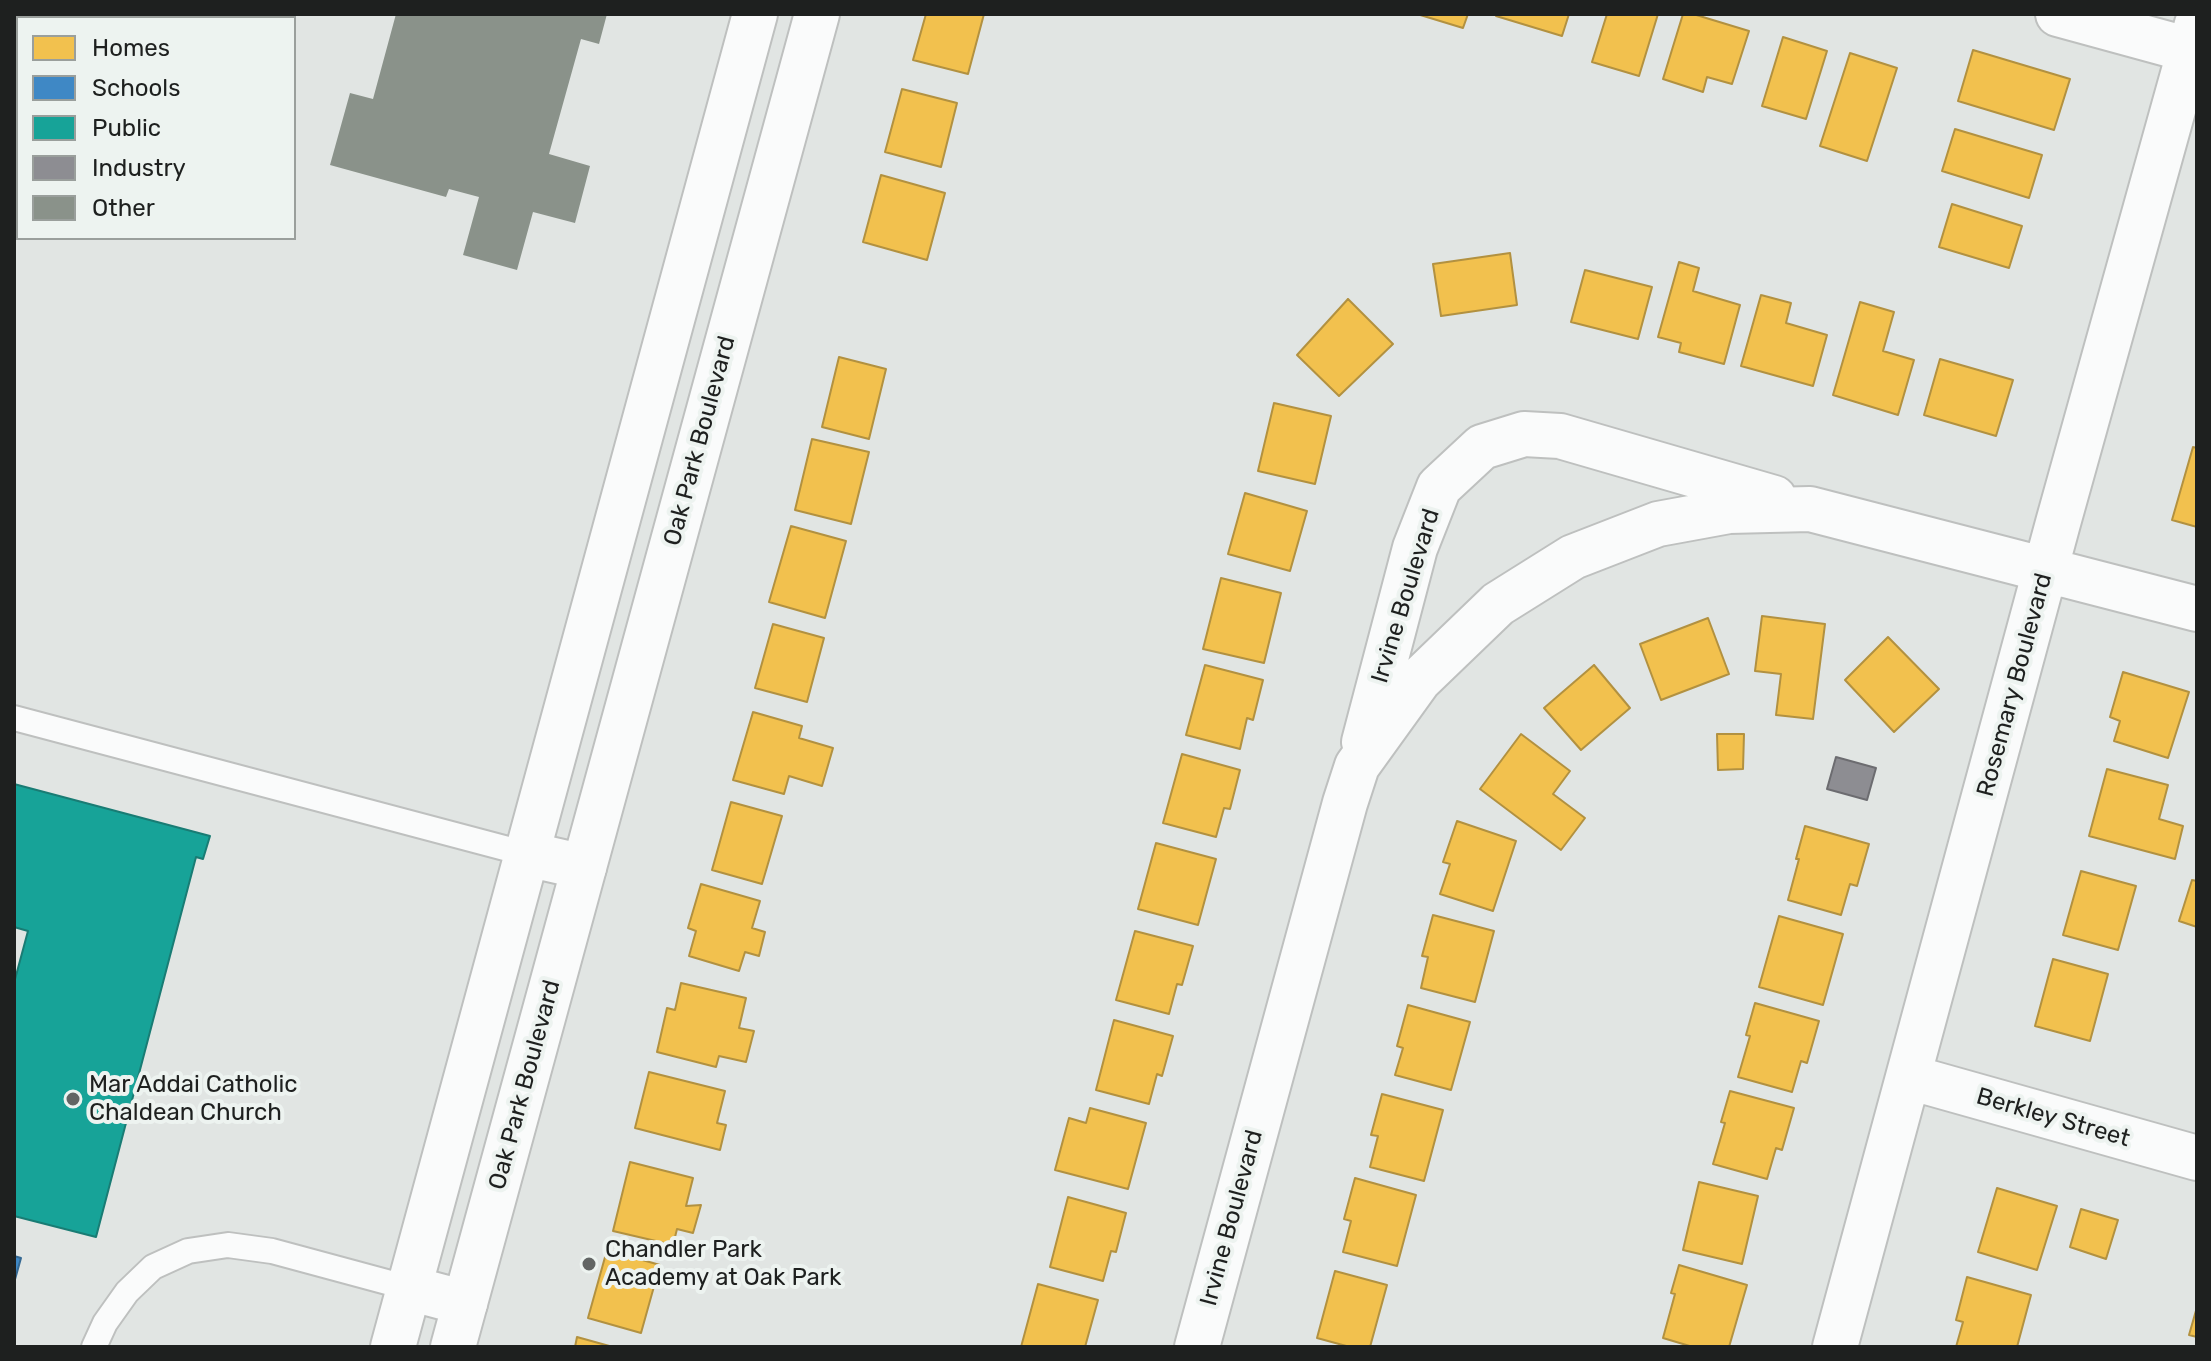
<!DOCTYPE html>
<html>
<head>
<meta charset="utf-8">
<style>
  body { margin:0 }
  #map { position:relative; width:2211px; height:1361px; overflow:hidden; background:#e1e5e3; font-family:Rubik,sans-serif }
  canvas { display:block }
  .frame { position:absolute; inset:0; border:16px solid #1e201f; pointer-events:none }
  .legend { position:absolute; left:16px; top:16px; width:280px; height:224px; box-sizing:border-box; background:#edf3f0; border:2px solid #9a9f9c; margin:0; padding:10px 14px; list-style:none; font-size:24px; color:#1e201f }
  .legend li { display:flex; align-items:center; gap:16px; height:40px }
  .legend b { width:40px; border:2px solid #9a9f9c }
</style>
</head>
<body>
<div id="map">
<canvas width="2211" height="1361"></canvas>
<div class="frame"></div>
<ul class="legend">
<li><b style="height:22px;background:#f2c14e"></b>Homes</li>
<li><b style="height:22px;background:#3f88c5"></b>Schools</li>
<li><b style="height:22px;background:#17a398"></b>Public</li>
<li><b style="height:22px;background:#8d8d92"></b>Industry</li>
<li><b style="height:22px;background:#8a928a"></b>Other</li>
</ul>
</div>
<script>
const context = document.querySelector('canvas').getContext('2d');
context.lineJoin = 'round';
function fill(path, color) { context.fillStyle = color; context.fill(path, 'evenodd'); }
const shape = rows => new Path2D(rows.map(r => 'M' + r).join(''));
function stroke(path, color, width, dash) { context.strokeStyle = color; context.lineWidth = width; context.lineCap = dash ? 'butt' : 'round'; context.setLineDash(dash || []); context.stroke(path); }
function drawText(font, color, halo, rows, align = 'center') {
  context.font = font + ' Rubik,sans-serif'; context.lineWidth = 8; context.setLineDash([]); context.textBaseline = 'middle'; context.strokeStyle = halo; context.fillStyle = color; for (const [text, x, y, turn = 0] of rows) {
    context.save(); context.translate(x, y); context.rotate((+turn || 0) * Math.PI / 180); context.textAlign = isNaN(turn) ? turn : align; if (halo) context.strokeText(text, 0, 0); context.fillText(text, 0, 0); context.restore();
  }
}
const homes = shape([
  [926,14,984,14,968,74,913,60,926,14],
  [1417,14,1468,14,1463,28,1417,14],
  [1496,14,1569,14,1562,36,1496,16,1496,14],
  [1607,14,1658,14,1639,76,1592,62,1607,14],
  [1683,14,1693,14,1749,31,1732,84,1707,77,1703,92,1663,79,1683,14],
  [1783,37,1827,51,1806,119,1762,106,1783,37],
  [1973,50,2070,79,2054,130,1958,101,1973,50],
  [1850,53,1897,68,1867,161,1820,146,1850,53],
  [902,89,957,103,941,167,885,152,902,89],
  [1955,129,2042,155,2029,198,1942,171,1955,129],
  [881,175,945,193,927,260,863,242,881,175],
  [1952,204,2022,226,2009,268,1939,247,1952,204],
  [1510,253,1517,305,1441,316,1433,264,1510,253],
  [1679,262,1699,268,1693,291,1740,305,1724,364,1679,352,1681,343,1658,337,1679,262],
  [1585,270,1652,287,1638,339,1571,322,1585,270],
  [1761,295,1791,303,1786,323,1827,335,1813,386,1741,366,1761,295],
  [1348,299,1393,344,1339,396,1297,355,1348,299],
  [1860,302,1894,312,1883,351,1914,360,1898,415,1833,395,1860,302],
  [839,357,886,369,869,439,822,427,839,357],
  [1940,359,2013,380,1996,436,1924,415,1940,359],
  [1274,403,1331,416,1315,484,1258,471,1274,403],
  [812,439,869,452,851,524,795,510,812,439],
  [2193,447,2197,448,2197,527,2172,520,2193,447],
  [1245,493,1307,511,1290,571,1228,554,1245,493],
  [791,526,846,541,825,618,769,602,791,526],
  [1221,578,1281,593,1264,663,1203,649,1221,578],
  [1762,616,1825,624,1813,719,1776,715,1781,674,1755,671,1762,616],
  [1708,618,1729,674,1661,700,1640,644,1708,618],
  [773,624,824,638,807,702,755,688,773,624],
  [1888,637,1939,689,1894,732,1845,680,1888,637],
  [1205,665,1263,680,1253,720,1247,718,1240,749,1186,735,1205,665],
  [1594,665,1630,708,1581,750,1544,708,1594,665],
  [2123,672,2189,692,2168,758,2114,741,2120,721,2110,717,2123,672],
  [753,712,802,726,799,738,833,748,822,786,789,776,784,794,733,780,753,712],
  [1521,734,1570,771,1553,794,1585,818,1561,850,1480,789,1521,734],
  [1717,734,1744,734,1743,769,1718,770,1717,734],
  [1182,754,1240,770,1230,809,1224,808,1216,837,1163,823,1182,754],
  [2107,769,2168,785,2159,819,2183,826,2175,859,2089,836,2107,769],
  [731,802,782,816,762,884,712,870,731,802],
  [1457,821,1516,841,1493,911,1440,894,1450,864,1443,862,1457,821],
  [1805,826,1869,844,1857,886,1850,884,1841,915,1788,900,1799,859,1796,859,1805,826],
  [1156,843,1216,859,1198,925,1138,909,1156,843],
  [2081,871,2136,886,2118,950,2063,935,2081,871],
  [2192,880,2197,881,2197,927,2179,921,2192,880],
  [701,884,760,901,752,928,765,932,759,956,745,952,739,971,689,956,696,931,688,928,701,884],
  [1433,915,1494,931,1475,1002,1421,988,1428,957,1422,956,1433,915],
  [1779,916,1843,934,1823,1005,1759,987,1779,916],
  [1135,931,1193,946,1182,985,1177,984,1169,1014,1116,1000,1135,931],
  [2053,959,2108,974,2090,1041,2035,1026,2053,959],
  [681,983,746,998,739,1028,754,1031,746,1062,719,1056,716,1067,657,1052,667,1008,675,1010,681,983],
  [1755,1003,1819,1021,1807,1063,1801,1061,1792,1092,1738,1077,1750,1036,1746,1035,1755,1003],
  [1408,1005,1470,1022,1451,1090,1395,1075,1403,1048,1397,1046,1408,1005],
  [1114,1020,1173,1036,1162,1076,1157,1074,1149,1104,1096,1090,1114,1020],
  [649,1072,725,1091,717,1123,726,1125,720,1150,635,1128,649,1072],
  [1730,1091,1794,1108,1782,1150,1776,1148,1767,1179,1713,1164,1725,1123,1721,1122,1730,1091],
  [1382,1094,1443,1110,1424,1181,1370,1167,1378,1136,1371,1135,1382,1094],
  [1090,1108,1146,1123,1128,1189,1055,1170,1069,1118,1086,1123,1090,1108],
  [630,1162,693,1178,686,1206,701,1205,693,1233,677,1229,673,1245,613,1231,630,1162],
  [1355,1178,1416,1195,1397,1266,1343,1252,1351,1221,1344,1219,1355,1178],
  [1699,1182,1758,1196,1742,1264,1683,1250,1699,1182],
  [1997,1188,2057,1206,2037,1270,1978,1252,1997,1188],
  [1068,1197,1126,1213,1116,1252,1111,1251,1103,1281,1050,1267,1068,1197],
  [2081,1209,2118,1220,2106,1259,2070,1247,2081,1209],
  [607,1250,660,1265,641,1333,588,1318,607,1250],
  [1679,1265,1747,1285,1729,1347,1693,1347,1663,1338,1675,1294,1671,1293,1679,1265],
  [1335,1271,1387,1285,1370,1347,1350,1347,1317,1338,1335,1271],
  [1967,1277,2031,1295,2017,1347,1956,1347,1963,1322,1956,1320,1967,1277],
  [1038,1284,1098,1300,1085,1347,1021,1347,1038,1284],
  [2197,1307,2197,1337,2189,1335,2197,1307],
  [577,1337,613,1347,575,1347,577,1337]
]);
const schools = shape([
  [14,1256,21,1258,14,1283,14,1256]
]);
const public = shape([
  [14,784,210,836,203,859,196,857,96,1237,14,1216,14,983,28,931,14,927,14,784]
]);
const industry = shape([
  [1836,757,1876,768,1867,800,1827,789,1836,757]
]);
const building = shape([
  [396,14,607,14,599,44,581,39,549,154,590,166,575,223,533,212,517,270,463,255,479,197,449,189,446,197,330,165,350,93,373,99]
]);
const lane = shape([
  [14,718,527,854],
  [94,1347,105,1323,127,1292,153,1267,188,1251,228,1245,272,1251,409,1288]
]);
const street = shape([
  [2058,14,2197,52],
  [1364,742,1415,548,1439,487,1482,447,1524,434,1560,436,1774,498],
  [527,854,584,867],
  [1909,1077,2197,1158],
  [409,1288,465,1303],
  [1197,1347,1345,803,1357,766,1419,680,1498,604,1573,557,1658,524,1729,511,1810,509,2197,609],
  [1835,1347,2058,523,2197,24]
]);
const secondary = shape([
  [393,1347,755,14],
  [453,1347,817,14]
]);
const markers = [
  [73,1099,8,"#626564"],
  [589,1264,8,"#626564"]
];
const streetNames = [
  ["Oak Park Boulevard",700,441,-75],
  ["Irvine Boulevard",1406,596,-73],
  ["Rosemary Boulevard",2015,685,-75],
  ["Oak Park Boulevard",525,1085,-75],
  ["Berkley Street",2053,1118,16],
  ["Irvine Boulevard",1232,1218,-75]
];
const poiNames = [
  ["Mar Addai Catholic",89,1085],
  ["Chaldean Church",89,1113],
  ["Chandler Park",605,1250],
  ["Academy at Oak Park",605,1278]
];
fill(homes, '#f2c14e');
stroke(homes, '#b29140', 2);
fill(schools, '#3f88c5');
stroke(schools, '#356993', 2);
fill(public, '#17a398');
stroke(public, '#197c74', 2);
fill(industry, '#8d8d92');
stroke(industry, '#6c6c70', 2);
fill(building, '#8a928a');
stroke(lane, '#bec0bf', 28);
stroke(street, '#bec0bf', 48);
stroke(secondary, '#bec0bf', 48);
stroke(lane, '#fafbfb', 24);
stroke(street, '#fafbfb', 44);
stroke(secondary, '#fafbfb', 44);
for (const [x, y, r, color] of markers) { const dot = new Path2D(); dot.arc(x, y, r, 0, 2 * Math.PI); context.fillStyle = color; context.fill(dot); stroke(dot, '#edf3f0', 3); }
drawText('24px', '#1e201f', '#edf3f0', streetNames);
drawText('24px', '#1e201f', '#edf3f0', poiNames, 'left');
</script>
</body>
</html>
